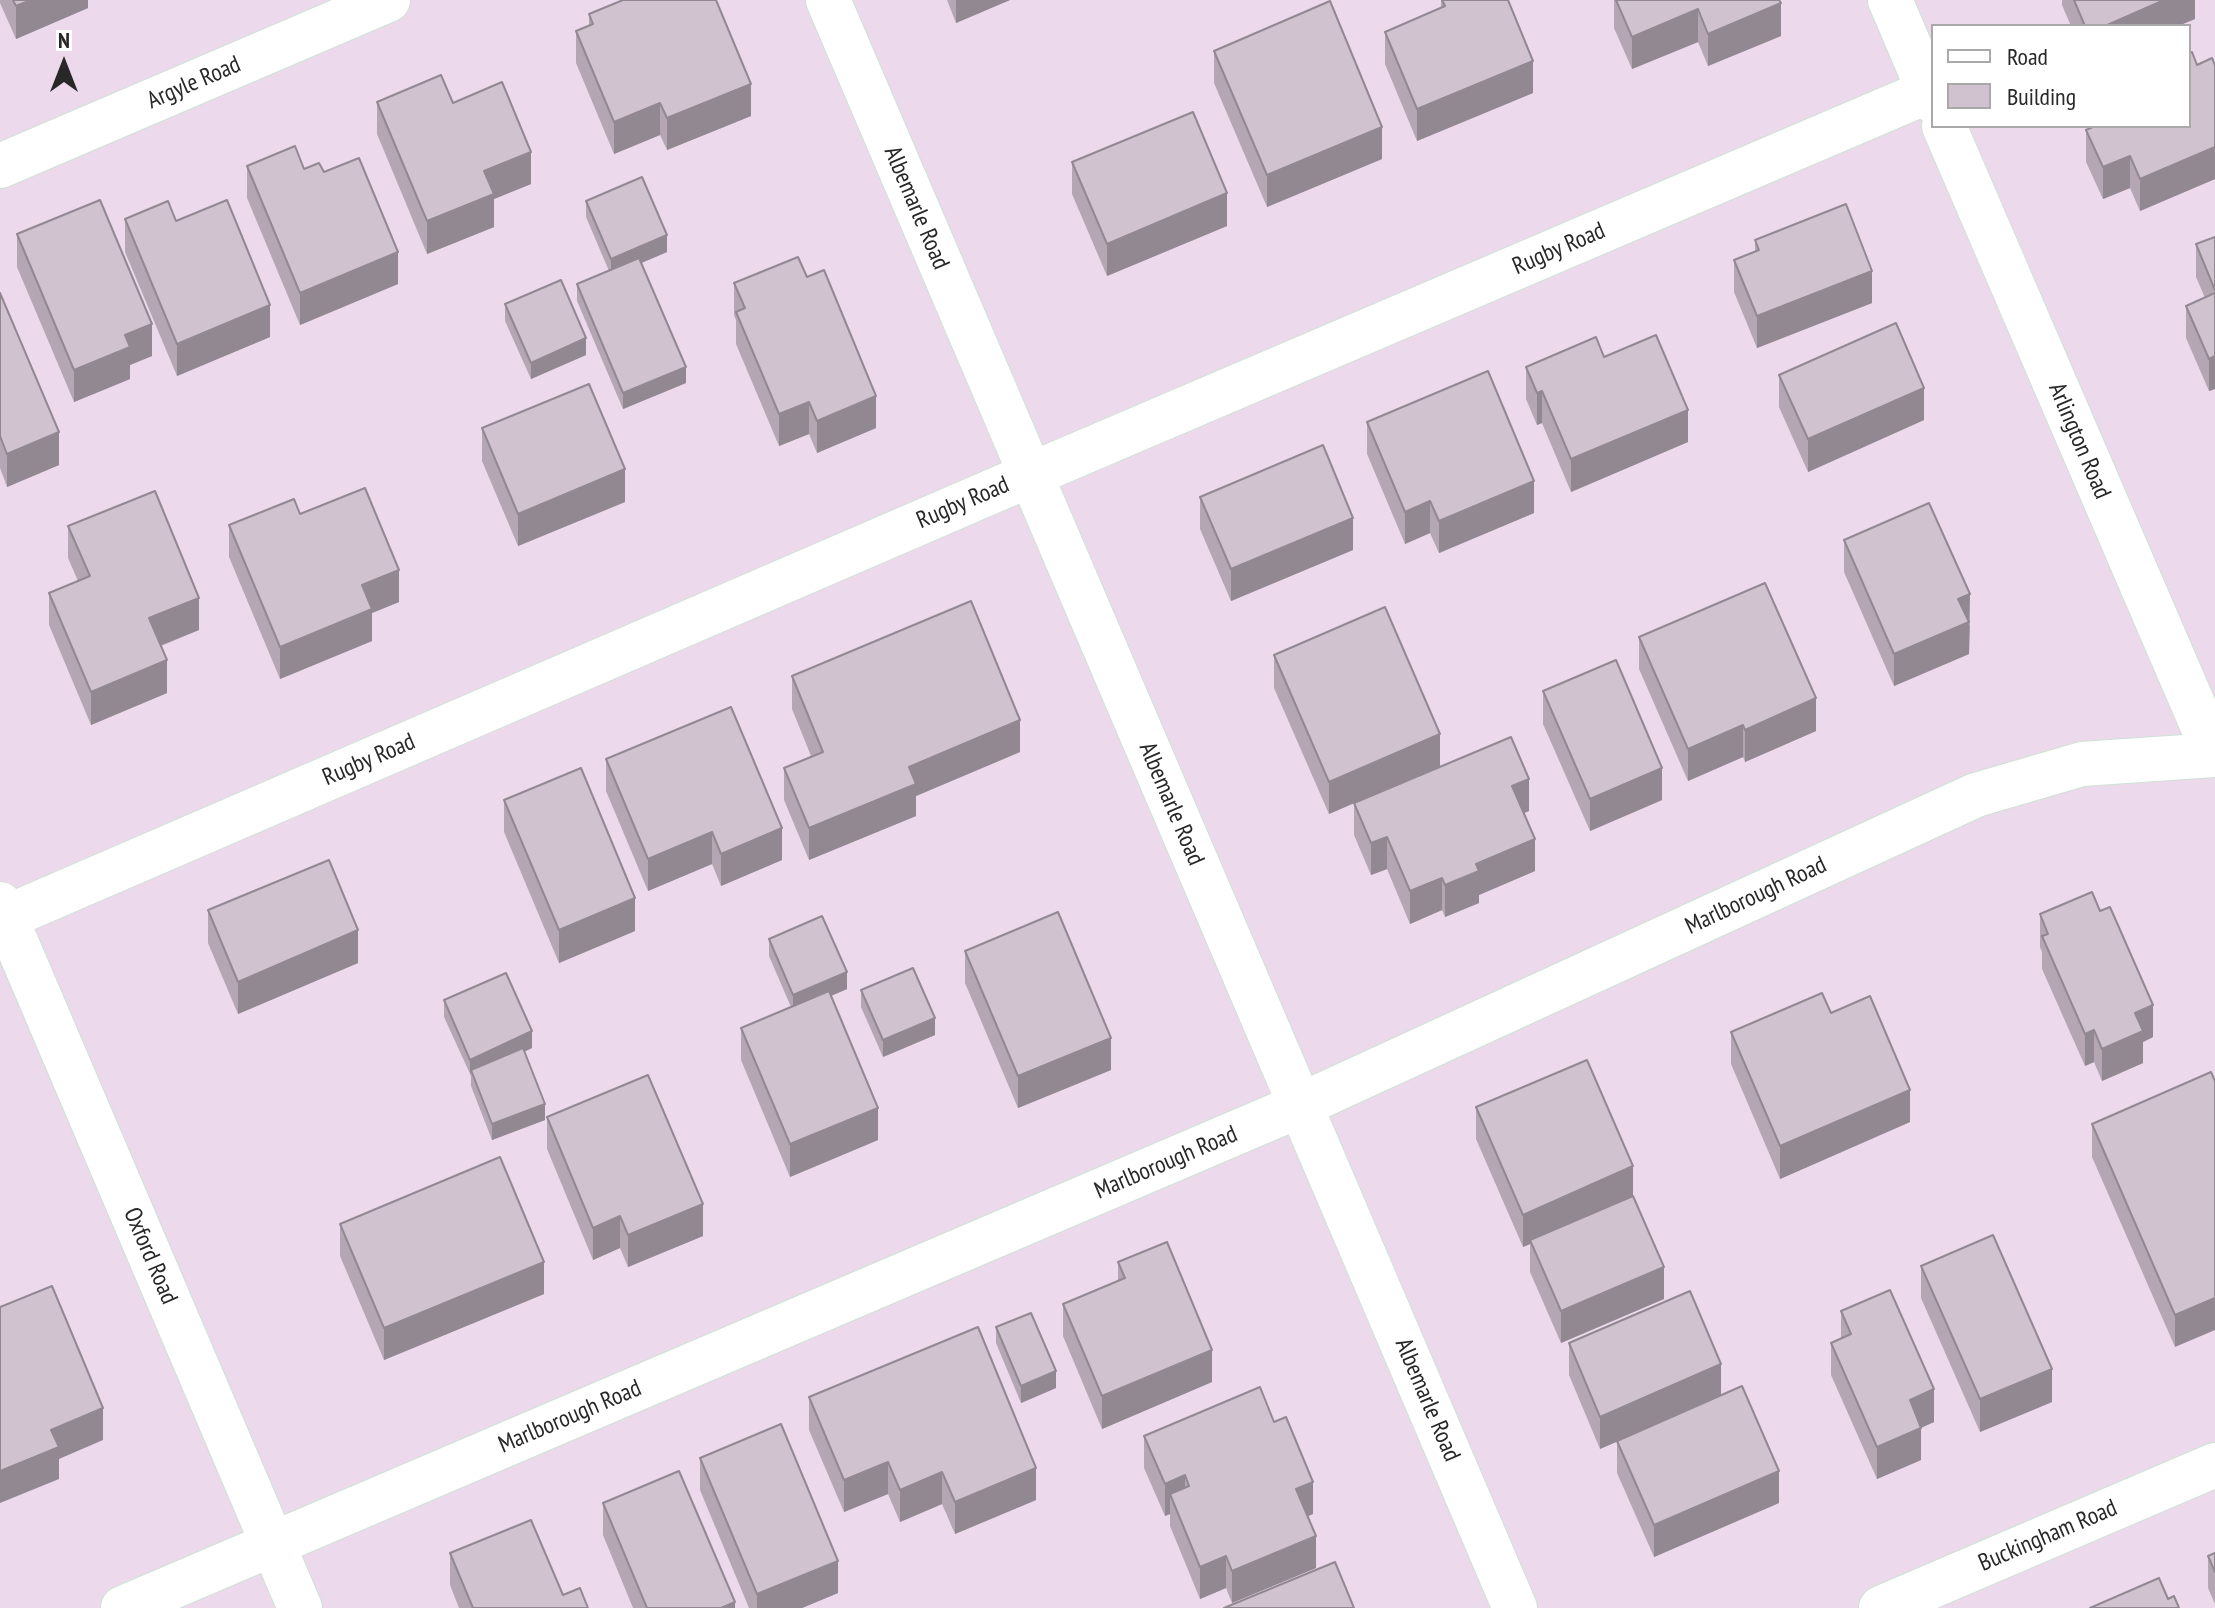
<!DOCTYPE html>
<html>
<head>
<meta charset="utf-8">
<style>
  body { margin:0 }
  #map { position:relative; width:2215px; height:1608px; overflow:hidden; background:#ecd9ec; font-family:"PT Sans Narrow",sans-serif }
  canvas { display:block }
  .legend { position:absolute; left:1931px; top:24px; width:260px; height:104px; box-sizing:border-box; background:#fff; border:2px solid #a9a9a9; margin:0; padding:10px 14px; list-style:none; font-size:24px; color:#282828 }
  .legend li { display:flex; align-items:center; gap:16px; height:40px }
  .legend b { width:40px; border:2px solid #a9a9a9 }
  .north { position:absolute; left:24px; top:24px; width:80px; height:80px; -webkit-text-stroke:6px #fff; paint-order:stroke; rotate:0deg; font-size:22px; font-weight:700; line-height:32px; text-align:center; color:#282828 }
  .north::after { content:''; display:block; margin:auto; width:28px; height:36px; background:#282828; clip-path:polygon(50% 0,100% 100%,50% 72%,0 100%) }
</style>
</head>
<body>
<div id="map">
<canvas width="2215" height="1608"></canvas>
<ul class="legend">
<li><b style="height:10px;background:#fff"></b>Road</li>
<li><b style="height:22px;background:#d1c2d0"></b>Building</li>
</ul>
<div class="north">N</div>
</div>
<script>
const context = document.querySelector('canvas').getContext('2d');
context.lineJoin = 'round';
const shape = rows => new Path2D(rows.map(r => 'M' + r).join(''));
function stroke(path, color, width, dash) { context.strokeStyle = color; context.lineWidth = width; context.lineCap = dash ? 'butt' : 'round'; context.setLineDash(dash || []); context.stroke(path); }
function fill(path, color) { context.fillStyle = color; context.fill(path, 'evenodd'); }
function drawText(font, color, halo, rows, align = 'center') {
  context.font = font + ' "PT Sans Narrow",sans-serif'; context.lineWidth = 8; context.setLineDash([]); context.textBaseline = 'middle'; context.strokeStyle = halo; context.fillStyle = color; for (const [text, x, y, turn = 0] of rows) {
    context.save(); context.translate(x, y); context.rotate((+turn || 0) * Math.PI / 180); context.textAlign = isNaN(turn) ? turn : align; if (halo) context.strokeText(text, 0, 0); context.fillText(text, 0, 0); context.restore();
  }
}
const minor = shape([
  [828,0,1515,1608],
  [1890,0,1933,101],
  [1944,126,2215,755],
  [0,166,388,0],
  [0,904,300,1608],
  [0,920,1030,475,1929,91],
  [123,1608,1301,1105,1976,795,2082,764,2215,755],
  [1881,1608,2215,1465]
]);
const wall = shape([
  [0,0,88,0,88,8,16,39,0,3],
  [947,0,1010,0,956,23],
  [1441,0,1508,0,1533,93,1417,141,1385,64,1385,32,1441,8],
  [1614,0,1779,0,1781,36,1708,66,1698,42,1632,69,1614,28],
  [2062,0,2195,0,2195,19,2178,26,2071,26,2062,5],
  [589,14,751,116,667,150,660,135,614,154,576,63,576,31,589,25],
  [1214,51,1382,159,1267,207,1214,83],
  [2197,65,2215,65,2215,179,2140,211,2130,188,2103,199,2086,162,2086,130,2189,126],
  [377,102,453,103,531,184,494,199,494,227,427,254,377,134],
  [1072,162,1227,226,1107,276,1072,194],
  [247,166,324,172,398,284,300,325,247,198],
  [586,201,667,252,641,263,686,383,623,409,577,301,577,284,609,271,586,217],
  [125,219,176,221,270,337,177,376,125,252],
  [17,234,152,356,130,365,130,379,74,402,17,267],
  [2215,237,2215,389,2209,391,2186,338,2186,306,2205,298,2196,277,2196,244],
  [1755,240,1872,303,1757,348,1734,292,1734,260,1755,251],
  [807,277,876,428,817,453,809,434,779,446,736,344,736,320,734,315,734,283],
  [0,293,59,465,7,487,0,468],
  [505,304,586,355,531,379,505,321],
  [1604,357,1688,442,1571,492,1542,423,1537,425,1526,399,1526,367],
  [1779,375,1924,420,1808,472,1779,407],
  [1367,422,1534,513,1439,553,1430,533,1405,544,1367,454],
  [482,428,625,502,518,546,482,461],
  [1200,497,1353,550,1231,601,1200,529],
  [300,514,399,602,372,613,372,641,280,679,229,557,229,525],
  [68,526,199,630,161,646,167,693,91,725,49,625,49,593,78,581,68,558],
  [1844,540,1970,626,1969,654,1894,686,1844,572],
  [1639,637,1816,731,1745,762,1743,757,1688,781,1639,669],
  [1274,655,1440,766,1529,811,1524,813,1535,871,1479,895,1479,903,1445,917,1442,910,1410,924,1387,869,1371,875,1354,835,1354,803,1329,814,1274,688],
  [792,676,1020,752,916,796,916,816,809,860,784,800,784,768,811,756,792,709],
  [1543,691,1662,800,1590,831,1543,724],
  [606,759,782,860,721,886,712,864,648,891,606,791],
  [504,800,635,931,559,963,504,832],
  [208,910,358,963,238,1014,208,943],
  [2040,914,2153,1037,2143,1042,2143,1063,2102,1081,2094,1062,2085,1066,2042,969,2042,952,2040,947],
  [769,939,847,989,831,996,878,1140,790,1177,741,1060,741,1028,791,1007,769,956],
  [965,951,1111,1070,1018,1108,965,983],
  [861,990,935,1035,883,1057,861,1007],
  [444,1000,532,1048,524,1052,545,1120,492,1140,471,1086,471,1076,444,1017],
  [1831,1013,1910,1122,1780,1179,1731,1064,1731,1032],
  [2211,1072,2175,1347,2092,1157,2092,1124],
  [1476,1107,1633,1196,1664,1299,1561,1343,1530,1272,1530,1244,1523,1247,1476,1139],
  [547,1117,703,1236,628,1267,620,1248,593,1260,547,1149],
  [340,1224,544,1294,384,1360,340,1256],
  [1118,1262,1212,1382,1102,1429,1063,1336,1063,1304,1118,1281],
  [1921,1266,2052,1402,1980,1432,1921,1298],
  [1841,1311,1934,1422,1921,1428,1921,1460,1877,1479,1831,1375,1831,1343,1841,1339],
  [996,1327,1056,1388,1021,1403,996,1343],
  [1569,1343,1721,1395,1779,1503,1654,1557,1617,1473,1617,1441,1600,1449,1569,1375],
  [809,1397,1036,1500,955,1534,942,1504,900,1522,888,1494,844,1512,809,1430],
  [1144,1436,1313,1514,1307,1516,1316,1568,1232,1603,1226,1588,1200,1599,1170,1526,1170,1514,1165,1516,1144,1468],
  [700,1458,838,1593,802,1608,749,1608,700,1490],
  [603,1503,735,1608,633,1608,603,1535],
  [450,1553,563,1595,588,1608,459,1608,450,1585],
  [2215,1553,2215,1604,2208,1588,2208,1556]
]);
const shadedWall = shape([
  [31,0,88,0,88,8,16,39,16,6],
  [956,0,1010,0,956,23],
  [2164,0,2195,0,2195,19,2178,26,2105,26],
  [1781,3,1781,36,1708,66,1708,34],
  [1698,9,1698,42,1632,69,1632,37],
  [1533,61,1533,93,1417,141,1417,109],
  [751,84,751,116,667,150,667,118],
  [660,103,660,135,614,154,614,122],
  [1382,127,1382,159,1267,207,1267,175],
  [2215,147,2215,179,2140,211,2140,179],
  [531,152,531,184,494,199,494,227,427,254,427,221,484,171],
  [2130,156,2130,188,2103,199,2103,167],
  [1227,193,1227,226,1107,276,1107,244],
  [667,235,667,252,611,276,611,259],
  [398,252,398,284,300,325,300,293],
  [1872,271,1872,303,1757,348,1757,316],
  [270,305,270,337,177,376,177,344],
  [152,324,152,356,130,365,130,379,74,402,74,370,125,335],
  [586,338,586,355,531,379,531,363],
  [2215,356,2215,389,2209,391,2209,359],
  [686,367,686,383,623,409,623,393],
  [1924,388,1924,420,1808,472,1808,439],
  [1542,391,1542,423,1537,425,1537,393],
  [876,396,876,428,817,453,817,421],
  [809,402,809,434,779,446,779,414],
  [1688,410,1688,442,1571,492,1571,459],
  [59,432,59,465,7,487,7,454],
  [625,469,625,502,518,546,518,514],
  [1534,481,1534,513,1439,553,1439,521],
  [1430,501,1430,533,1405,544,1405,512],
  [1353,518,1353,550,1231,601,1231,569],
  [399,570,399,602,372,613,372,641,280,679,280,647,362,585],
  [1970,594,1969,654,1894,686,1894,654,1958,599],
  [199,598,199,630,149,650,149,618],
  [167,660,167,693,91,725,91,692],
  [1816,698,1816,731,1745,762,1745,730],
  [1020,720,1020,752,916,796,916,816,809,860,809,828,909,767],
  [1743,725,1743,757,1688,781,1688,749],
  [1440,734,1440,766,1329,814,1329,782],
  [1662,768,1662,800,1590,831,1590,799],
  [1529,779,1529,811,1512,818,1512,786],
  [782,828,782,860,721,886,721,854],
  [712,832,712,864,648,891,648,859],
  [1387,837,1387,869,1371,875,1371,843],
  [1535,839,1535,871,1479,895,1479,903,1445,917,1445,885,1476,864],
  [1442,878,1442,910,1410,924,1410,891],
  [635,898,635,931,559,963,559,930],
  [358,930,358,963,238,1014,238,982],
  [847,972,847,989,793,1012,793,995],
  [2153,1005,2153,1037,2143,1042,2143,1063,2102,1081,2102,1049,2135,1013],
  [935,1018,935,1035,883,1057,883,1040],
  [2094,1030,2094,1062,2085,1066,2085,1034],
  [532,1031,532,1048,473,1075,471,1070,470,1076,470,1060],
  [1111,1038,1111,1070,1018,1108,1018,1076],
  [1910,1090,1910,1122,1780,1179,1780,1146],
  [545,1104,545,1120,492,1140,492,1124],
  [878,1108,878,1140,790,1177,790,1144],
  [1633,1166,1633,1199,1530,1240,1530,1244,1523,1247,1523,1215],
  [703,1204,703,1236,628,1267,628,1235],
  [620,1216,620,1248,593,1260,593,1228],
  [544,1262,544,1294,384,1360,384,1328],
  [1664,1267,1664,1299,1561,1343,1561,1311],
  [2215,1298,2215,1330,2175,1347,2175,1315],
  [1212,1350,1212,1382,1102,1429,1102,1396],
  [1721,1364,1721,1397,1600,1449,1600,1417],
  [2052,1369,2052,1402,1980,1432,1980,1399],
  [1056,1371,1056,1388,1021,1403,1021,1386],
  [1934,1389,1934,1422,1918,1429,1921,1428,1921,1460,1877,1479,1877,1447,1910,1400],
  [103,1408,103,1440,59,1459,59,1479,0,1503,0,1471,51,1430],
  [888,1462,888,1494,844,1512,844,1480],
  [1036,1468,1036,1500,955,1534,955,1502],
  [1779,1471,1779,1503,1654,1557,1654,1525],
  [942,1472,942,1504,900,1522,900,1490],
  [1185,1475,1185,1507,1170,1494,1170,1514,1165,1516,1165,1484],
  [1313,1482,1313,1514,1296,1521,1296,1489],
  [1316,1536,1316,1568,1232,1603,1232,1571],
  [1226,1556,1226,1588,1200,1599,1200,1567],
  [838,1561,838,1593,802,1608,757,1608,757,1594],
  [735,1602,735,1608,721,1608]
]);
const building = shape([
  [13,0,31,0,16,6,13,0],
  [623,0,716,0,751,84,667,118,660,103,614,122,576,31,593,24,589,14,623,0],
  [1442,0,1508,0,1533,61,1417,109,1385,32,1445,6,1442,0],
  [1616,0,1779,0,1781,3,1708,34,1698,9,1632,37,1616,0],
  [2074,0,2164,0,2105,26,2085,26,2074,0],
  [1330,1,1382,127,1267,175,1214,51,1330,1],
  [2192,52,2197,65,2212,58,2215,65,2215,147,2140,179,2130,156,2103,167,2086,130,2095,126,2189,126,2189,53,2192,52],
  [441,75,453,103,502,82,531,152,484,171,494,194,427,221,377,102,441,75],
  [1193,112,1227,193,1107,244,1072,162,1193,112],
  [295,146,304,169,319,163,324,172,359,158,398,252,300,293,247,166,295,146],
  [642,177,667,235,611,259,586,201,642,177],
  [100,200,152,324,125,335,130,347,74,370,17,234,100,200],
  [227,200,270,305,177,344,125,219,168,201,176,221,227,200],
  [1846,204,1872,271,1757,316,1734,260,1759,250,1755,240,1846,204],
  [2215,237,2215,290,2196,244,2215,237],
  [798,257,807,277,824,270,876,396,817,421,809,402,779,414,736,312,745,308,734,283,798,257],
  [639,258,686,367,623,393,577,284,639,258],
  [561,280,586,338,531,363,505,304,561,280],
  [0,293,59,432,7,454,0,436,0,293],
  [2215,293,2215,356,2209,359,2186,306,2215,293],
  [1896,323,1924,388,1808,439,1779,375,1896,323],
  [1656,335,1688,410,1571,459,1542,391,1537,393,1526,367,1596,337,1604,357,1656,335],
  [1488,371,1534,481,1439,521,1430,501,1405,512,1367,422,1488,371],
  [589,384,625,469,518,514,482,428,589,384],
  [1323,445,1353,518,1231,569,1200,497,1323,445],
  [365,488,399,570,362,585,372,609,280,647,229,525,294,499,300,514,365,488],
  [155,491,199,598,149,618,167,660,91,692,49,593,90,576,68,526,155,491],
  [1929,503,1970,594,1958,599,1969,622,1894,654,1844,540,1929,503],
  [1765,583,1816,698,1745,730,1743,725,1688,749,1639,637,1765,583],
  [971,601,1020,720,909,767,916,784,809,828,784,768,823,752,792,676,971,601],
  [1385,607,1440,734,1329,782,1274,655,1385,607],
  [1616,660,1662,768,1590,799,1543,691,1616,660],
  [731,707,782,828,721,854,712,832,648,859,606,759,731,707],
  [1511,737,1529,779,1512,786,1535,839,1476,864,1479,871,1445,885,1442,878,1410,891,1387,837,1371,843,1354,803,1511,737],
  [581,768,635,898,559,930,504,800,581,768],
  [329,860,358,930,238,982,208,910,329,860],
  [2092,892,2100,911,2110,907,2153,1005,2135,1013,2143,1031,2102,1049,2094,1030,2085,1034,2042,936,2048,934,2040,914,2092,892],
  [1058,912,1111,1038,1018,1076,965,951,1058,912],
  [822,916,847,972,793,995,769,939,822,916],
  [913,968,935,1018,883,1040,861,990,913,968],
  [506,973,532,1031,470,1060,444,1000,506,973],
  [829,991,878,1108,790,1144,741,1028,829,991],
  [1822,993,1831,1013,1870,996,1910,1090,1780,1146,1731,1032,1822,993],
  [523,1048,545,1104,492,1124,471,1070,523,1048],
  [1587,1060,1633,1166,1523,1215,1476,1107,1587,1060],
  [2211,1072,2215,1081,2215,1298,2175,1315,2092,1124,2211,1072],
  [648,1075,703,1204,628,1235,620,1216,593,1228,547,1117,648,1075],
  [500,1157,544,1262,384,1328,340,1224,500,1157],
  [1633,1196,1664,1267,1561,1311,1530,1240,1633,1196],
  [1993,1235,2052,1369,1980,1399,1921,1266,1993,1235],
  [1167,1242,1212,1350,1102,1396,1063,1304,1125,1278,1118,1262,1167,1242],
  [52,1286,103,1408,51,1430,59,1447,0,1471,0,1307,52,1286],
  [1890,1290,1934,1389,1910,1400,1921,1428,1877,1447,1831,1343,1851,1334,1841,1311,1890,1290],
  [1690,1291,1721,1364,1600,1417,1569,1343,1690,1291],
  [1031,1313,1056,1371,1021,1386,996,1327,1031,1313],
  [978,1327,1036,1468,955,1502,942,1472,900,1490,888,1462,844,1480,809,1397,978,1327],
  [1742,1386,1779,1471,1654,1525,1617,1441,1742,1386],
  [1260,1387,1274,1422,1286,1417,1313,1482,1296,1489,1316,1536,1232,1571,1226,1556,1200,1567,1170,1494,1189,1486,1185,1475,1165,1484,1144,1436,1260,1387],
  [781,1424,838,1561,757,1594,700,1458,781,1424],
  [679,1471,735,1602,721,1608,647,1608,603,1503,679,1471],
  [531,1520,563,1595,580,1588,588,1608,473,1608,450,1553,531,1520],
  [2215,1553,2215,1572,2208,1556,2215,1553],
  [1335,1562,1354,1608,1224,1608,1335,1562],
  [2159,1578,2168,1599,2174,1596,2179,1608,2090,1608,2159,1578]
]);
const streetNames = [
  ["Argyle Road",194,83,-23],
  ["Albemarle Road",916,208,67],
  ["Rugby Road",1559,249,-23],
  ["Arlington Road",2079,441,67],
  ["Rugby Road",963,503,-23],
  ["Rugby Road",369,760,-23],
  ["Albemarle Road",1171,804,67],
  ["Marlborough Road",1756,896,-25],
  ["Marlborough Road",1166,1163,-23],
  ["Oxford Road",150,1256,67],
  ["Albemarle Road",1427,1400,67],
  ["Marlborough Road",570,1417,-23],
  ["Buckingham Road",2048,1536,-23]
];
stroke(minor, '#cee2d3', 46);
stroke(minor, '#fff', 44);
fill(wall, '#b4a7b3');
fill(shadedWall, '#928892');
fill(building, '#d1c2d0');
stroke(building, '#928892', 2);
drawText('24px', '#282828', '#fff', streetNames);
</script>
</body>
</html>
